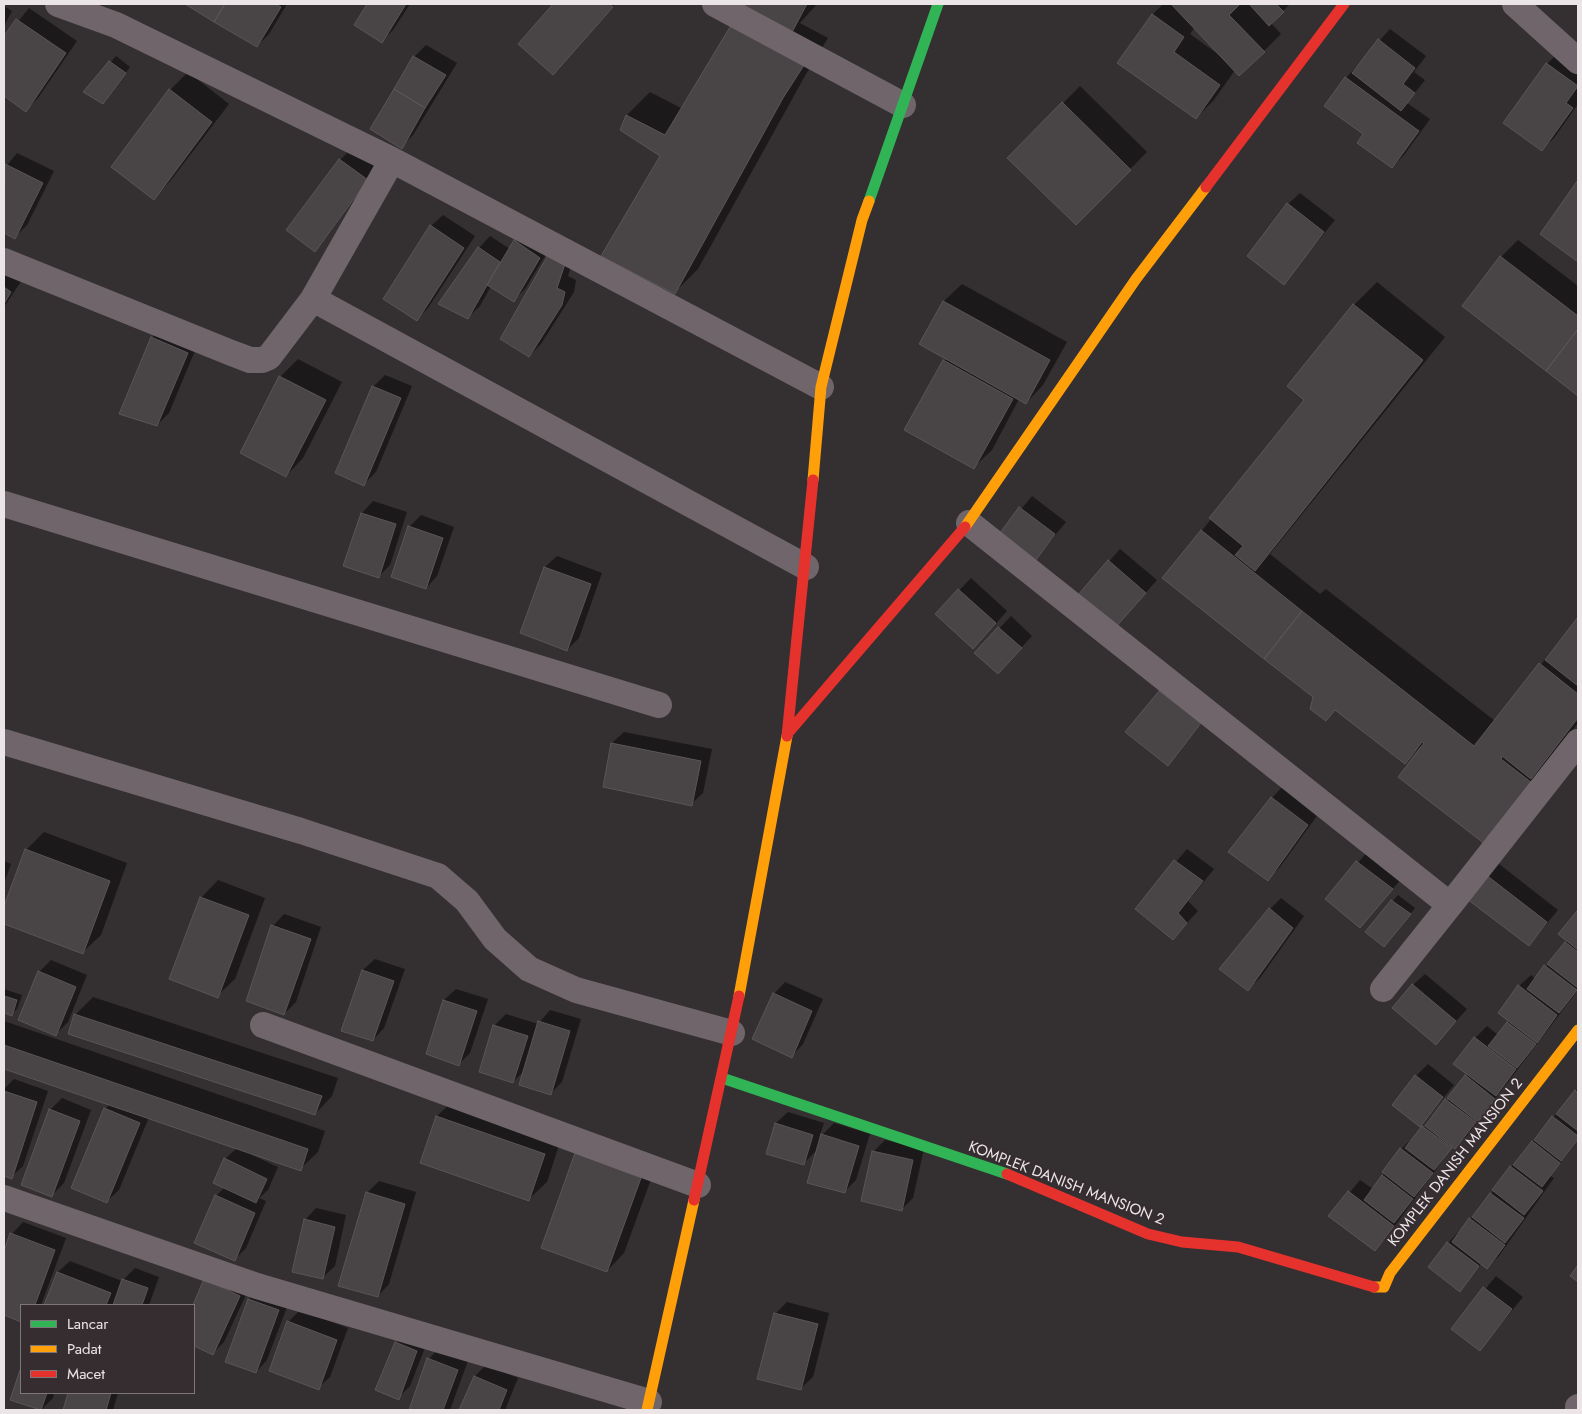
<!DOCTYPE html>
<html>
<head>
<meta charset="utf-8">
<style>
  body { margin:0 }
  #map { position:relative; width:1582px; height:1414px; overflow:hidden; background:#342f31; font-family:Jost,sans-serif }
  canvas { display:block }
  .frame { position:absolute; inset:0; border:5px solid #ebe5e8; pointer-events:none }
  .legend { position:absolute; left:20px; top:1304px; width:175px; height:90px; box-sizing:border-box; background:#362d31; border:1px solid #7e777a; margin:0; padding:6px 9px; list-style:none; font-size:15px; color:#ebe5e8 }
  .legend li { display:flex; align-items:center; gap:10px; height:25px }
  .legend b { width:25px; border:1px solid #7e777a }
</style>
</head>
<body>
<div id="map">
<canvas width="1582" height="1414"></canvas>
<div class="frame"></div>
<ul class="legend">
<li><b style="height:6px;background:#30b455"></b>Lancar</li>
<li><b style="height:6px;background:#ff9f0a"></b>Padat</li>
<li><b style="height:6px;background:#e5322d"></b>Macet</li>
</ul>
</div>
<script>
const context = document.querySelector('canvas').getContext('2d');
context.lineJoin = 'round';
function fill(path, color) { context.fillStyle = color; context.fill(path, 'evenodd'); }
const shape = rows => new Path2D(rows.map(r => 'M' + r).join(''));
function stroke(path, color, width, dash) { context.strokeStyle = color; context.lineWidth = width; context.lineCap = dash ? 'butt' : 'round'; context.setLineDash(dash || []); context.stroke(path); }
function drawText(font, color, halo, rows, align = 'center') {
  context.font = font + ' Jost,sans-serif'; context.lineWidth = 4; context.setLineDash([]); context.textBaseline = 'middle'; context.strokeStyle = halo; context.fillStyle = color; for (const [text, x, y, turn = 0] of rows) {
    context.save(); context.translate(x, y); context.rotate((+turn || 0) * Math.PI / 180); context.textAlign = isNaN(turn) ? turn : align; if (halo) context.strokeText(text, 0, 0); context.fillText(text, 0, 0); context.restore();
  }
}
const shadow = shape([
  [187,4,287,4,269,34,257,46],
  [369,4,410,4,393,30,382,41,356,25],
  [555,4,615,4,565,61,520,44],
  [738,4,817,4,800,23,828,38,806,74,698,269,675,292,662,156,622,130,627,115,650,92,681,108,748,9],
  [1163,4,1290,4,1271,23,1281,34,1264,51,1235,70,1214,100,1196,118,1119,62,1153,14],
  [1195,27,1219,55,1190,34],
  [4,6,12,11,4,26],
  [29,8,77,41,38,98,26,110,4,95,4,39],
  [1390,29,1426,56,1414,72,1425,80,1407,103,1430,119,1404,155,1392,167,1365,134,1326,106,1346,78],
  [426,45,457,63,413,135,401,147,372,129,414,57],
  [1559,52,1578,66,1578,104,1554,138,1542,149,1547,64],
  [116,56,130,67,108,97,85,92],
  [188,72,229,104,171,180,154,198,113,167,170,90],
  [1080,86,1147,152,1076,224,1009,158],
  [352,148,378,168,326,238,315,250,288,230,340,160],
  [17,153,54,171,27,225,15,237,4,231,4,169],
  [1578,183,1578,260,1542,234],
  [1300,193,1335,220,1284,283,1288,204],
  [443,215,475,236,428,308,417,319,431,226],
  [526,229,551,246,525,289,514,300,491,286,480,306,468,317,479,248,490,236,510,249],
  [1518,240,1578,286,1578,394,1464,306,1501,257],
  [561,244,575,252,568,276,576,280,574,292,541,344,529,356],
  [4,268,22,280,4,307],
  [1377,282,1445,337,1270,554,1320,594,1326,589,1495,721,1578,619,1578,723,1554,754,1513,823,1421,746,1405,762,1336,709,1326,719,1315,697,1164,578,1306,400,1354,305],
  [962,284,1067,342,1043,385,1026,403,1019,399,992,450,974,467,944,361,947,358,921,344,944,301],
  [163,326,199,341,169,413,157,425,152,338],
  [298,359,342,382,303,458,286,476,242,453,280,377],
  [385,375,412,386,376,472,364,484,337,473,374,386],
  [1032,496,1066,522,1033,562,999,536],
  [373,501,407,512,390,565,379,576,345,565,362,513],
  [421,515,454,527,437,576,426,588,409,527],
  [1120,549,1157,580,1126,615,1079,596],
  [557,556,602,573,579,638,567,650,522,632,545,567],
  [971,578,1007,611,985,636,937,614],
  [1011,616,1032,636,1009,661,976,653],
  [1172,680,1212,710,1168,764,1127,732],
  [624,732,712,749,703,793,691,804,612,743],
  [1283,786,1319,813,1280,867,1268,879,1272,798],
  [44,832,127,863,101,935,83,952,4,922,4,909,26,850],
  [1187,849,1214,869,1188,901,1198,911,1173,938,1137,908],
  [1369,850,1403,877,1360,927,1327,899],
  [1494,860,1558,910,1529,945,1464,896],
  [4,861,11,864,4,883],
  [218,880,265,898,235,979,217,996,201,898],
  [1398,895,1415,908,1390,940,1367,932],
  [1281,898,1304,916,1260,978,1248,989,1270,909],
  [1578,911,1578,990,1467,1136,1455,1148,1453,1146,1386,1238,1374,1250,1330,1216,1360,1180,1373,1189,1401,1149,1430,1122,1468,1074,1475,1038,1487,1026,1498,1035,1510,1020,1519,986,1531,975,1536,979,1568,940,1560,934],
  [284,914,321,927,296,1002,284,1014,273,926],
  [375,959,405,969,384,1028,373,1040,343,1030,363,970],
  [51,960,87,975,68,1022,56,1034,39,972],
  [1425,974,1467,1009,1436,1043,1413,985],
  [785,982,823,999,803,1044,792,1056,774,994],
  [4,989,22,995,17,1009,11,1014,4,1012],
  [456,989,488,999,470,1053,459,1064,444,1000],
  [93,997,338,1078,332,1096,315,1114,75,1015],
  [550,1010,581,1019,562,1082,551,1093,524,1071,513,1082,480,1072,495,1025,506,1014,538,1024],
  [4,1021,325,1131,318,1152,300,1169,253,1153,252,1155,278,1167,268,1190,259,1198,266,1201,246,1248,234,1260,216,1196,225,1187,225,1159,237,1148,149,1117,119,1190,107,1201,105,1109,110,1104,4,1068],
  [1428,1064,1454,1085,1420,1126,1416,1076],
  [14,1079,48,1091,23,1166,11,1177,4,1175,4,1089],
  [1578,1088,1578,1139,1550,1176,1554,1178,1499,1256,1487,1267,1482,1263,1460,1290,1448,1243,1479,1210,1511,1167],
  [62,1098,91,1110,64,1183,52,1195,50,1110],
  [455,1099,562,1136,547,1182,529,1199,421,1162,437,1116],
  [788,1112,824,1123,819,1138,834,1123,870,1134,856,1180,844,1192,818,1149,803,1164,776,1123],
  [885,1140,924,1149,913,1198,901,1210,873,1152],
  [658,1160,624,1253,607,1271,543,1247],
  [379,1181,416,1192,389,1284,378,1296,367,1193],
  [316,1208,346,1215,335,1266,323,1277,305,1220],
  [23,1222,66,1238,41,1305,21,1305,21,1320,4,1314,4,1255,12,1234],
  [70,1261,122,1281,135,1268,159,1277,149,1305,45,1305,58,1272],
  [1496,1276,1523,1297,1480,1350,1453,1329],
  [206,1280,251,1284,224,1342,213,1353,194,1345,194,1306],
  [261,1288,290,1299,267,1360,256,1372,227,1361,249,1299],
  [787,1302,829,1313,813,1377,801,1388,775,1314],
  [300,1310,348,1328,330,1377,318,1388,288,1322],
  [407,1331,428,1340,410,1386,398,1398,396,1343],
  [440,1347,469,1358,450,1410,410,1410,429,1359],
  [486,1365,518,1378,505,1410,461,1410,475,1376],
  [21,1371,21,1393,54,1393,53,1398,41,1410,12,1399],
  [69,1393,118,1393,113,1410,64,1410]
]);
const building = shape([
  [185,4,225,4,214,22,185,4],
  [225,4,275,4,281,7,257,47,214,22,225,4],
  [367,4,406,4,382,43,354,25,367,4],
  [553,4,609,4,613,7,553,75,518,44,553,4],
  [735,4,807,4,791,34,735,4],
  [1171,4,1240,4,1229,15,1265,52,1239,76,1171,4],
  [1249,4,1276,4,1284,12,1269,26,1249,4],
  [1152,14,1184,37,1174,52,1220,85,1196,119,1117,63,1152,14],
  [16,19,66,53,26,112,4,96,4,36,16,19],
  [733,22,806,62,783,98,675,294,601,256,660,156,620,130,626,115,665,135,733,22],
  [1378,39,1415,68,1403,84,1415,93,1401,111,1352,73,1378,39],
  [413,56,446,75,425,108,394,89,413,56],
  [109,61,126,73,103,104,83,92,109,61],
  [1546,63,1578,86,1566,103,1573,108,1542,151,1503,123,1546,63],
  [1345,77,1419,131,1392,168,1357,143,1363,134,1324,106,1345,77],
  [169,89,212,122,154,200,111,167,169,89],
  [394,89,425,108,402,149,370,129,394,89],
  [1062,102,1131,170,1076,225,1007,158,1062,102],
  [339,159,368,180,315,252,286,230,339,159],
  [5,164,43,183,15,239,4,233,5,164],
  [1578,180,1578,262,1540,234,1578,180],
  [1287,203,1324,232,1284,285,1247,256,1287,203],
  [430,225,464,248,417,321,383,299,430,225],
  [514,240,540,258,514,302,487,285,514,240],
  [478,247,500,262,468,319,438,304,478,247],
  [548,255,565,264,557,288,565,292,562,305,529,357,500,339,548,255],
  [1500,256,1578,316,1578,329,1546,371,1462,306,1500,256],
  [4,287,11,292,4,304,4,287],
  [943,301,1050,360,1026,404,919,344,943,301],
  [1353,304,1423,360,1255,571,1235,555,1243,546,1209,518,1304,400,1287,386,1353,304],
  [1578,329,1578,396,1546,371,1578,329],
  [151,337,188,353,157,426,119,414,151,337],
  [943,360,1013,399,974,469,904,430,943,360],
  [279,376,326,400,286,477,240,453,279,376],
  [372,386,401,398,364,486,335,473,372,386],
  [1019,507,1055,534,1033,564,997,537,1019,507],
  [361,513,396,524,379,578,343,566,361,513],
  [408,526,443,538,426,589,391,577,408,526],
  [1201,530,1302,611,1264,659,1162,578,1201,530],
  [1108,560,1146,593,1115,628,1077,596,1108,560],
  [544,567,591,584,567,651,520,633,544,567],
  [958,589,996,623,973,649,935,614,958,589],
  [1302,611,1474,746,1539,663,1578,694,1578,718,1531,779,1502,756,1501,759,1536,786,1490,848,1398,777,1424,743,1422,742,1405,764,1335,710,1326,721,1310,709,1313,697,1264,659,1302,611],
  [1578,617,1578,686,1545,660,1578,617],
  [998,627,1022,648,998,674,974,653,998,627],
  [1159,691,1201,723,1168,766,1125,732,1159,691],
  [611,743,701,761,692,806,603,787,611,743],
  [1271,797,1308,825,1268,881,1228,852,1271,797],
  [25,849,110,881,83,954,4,924,4,906,25,849],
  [1174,860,1203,881,1178,913,1187,923,1173,940,1135,909,1174,860],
  [1356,861,1393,889,1360,928,1325,899,1356,861],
  [1481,871,1547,922,1529,946,1463,896,1481,871],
  [200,897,249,915,218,998,169,979,200,897],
  [1391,900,1411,914,1384,947,1365,932,1391,900],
  [1269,908,1293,928,1248,991,1219,969,1269,908],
  [1577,911,1578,912,1578,950,1558,934,1577,911],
  [271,925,311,939,284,1015,246,1001,271,925],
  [1565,942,1578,952,1578,988,1547,964,1565,942],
  [1544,965,1577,990,1559,1013,1527,989,1544,965],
  [362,970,394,981,373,1041,341,1031,362,970],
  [38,971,76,987,56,1036,18,1020,38,971],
  [1412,984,1456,1021,1436,1045,1392,1008,1412,984],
  [1518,985,1557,1015,1537,1043,1498,1013,1518,985],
  [773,993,812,1011,792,1058,752,1039,773,993],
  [4,996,17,1000,12,1016,4,1013,4,996],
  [443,1000,477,1011,459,1066,426,1054,443,1000],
  [74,1014,322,1096,315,1115,68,1034,74,1014],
  [538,1021,570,1031,551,1095,519,1085,538,1021],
  [1507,1022,1536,1044,1517,1068,1488,1046,1507,1022],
  [493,1025,528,1036,513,1083,479,1072,493,1025],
  [1474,1037,1516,1069,1496,1096,1453,1064,1474,1037],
  [4,1045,308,1149,301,1171,4,1069,4,1045],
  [1415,1075,1443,1097,1420,1127,1392,1105,1415,1075],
  [1465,1075,1495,1099,1478,1122,1447,1098,1465,1075],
  [1575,1090,1578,1093,1578,1131,1556,1114,1575,1090],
  [4,1091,37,1102,12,1179,4,1176,4,1091],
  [1445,1099,1476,1122,1455,1149,1425,1126,1445,1099],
  [104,1108,140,1123,107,1203,71,1188,104,1108],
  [49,1109,80,1121,52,1197,21,1185,49,1109],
  [436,1116,545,1154,529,1201,420,1163,436,1116],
  [1552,1116,1578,1136,1578,1139,1561,1161,1534,1140,1552,1116],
  [775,1123,813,1135,804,1165,766,1154,775,1123],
  [1422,1126,1452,1148,1434,1170,1405,1148,1422,1126],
  [821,1134,859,1146,845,1193,807,1183,821,1134],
  [1532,1141,1560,1163,1542,1187,1513,1165,1532,1141],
  [1400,1148,1433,1173,1414,1197,1382,1172,1400,1148],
  [872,1151,913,1160,902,1211,861,1201,872,1151],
  [575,1153,641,1178,607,1272,541,1248,575,1153],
  [224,1158,267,1179,256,1203,213,1183,224,1158],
  [1510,1166,1543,1191,1524,1215,1492,1190,1510,1166],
  [1382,1175,1413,1199,1394,1223,1364,1200,1382,1175],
  [1348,1191,1394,1226,1375,1251,1328,1216,1348,1191],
  [366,1192,405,1204,378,1297,338,1286,366,1192],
  [1490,1193,1524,1218,1505,1243,1472,1217,1490,1193],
  [215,1195,255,1213,235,1261,194,1243,215,1195],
  [1469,1218,1505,1245,1487,1269,1452,1242,1469,1218],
  [304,1219,335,1227,323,1279,292,1272,304,1219],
  [10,1233,55,1250,35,1305,21,1305,21,1322,4,1315,4,1251,10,1233],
  [1447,1242,1479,1266,1460,1292,1428,1267,1447,1242],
  [1578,1265,1578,1282,1570,1276,1578,1265],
  [57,1272,111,1293,106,1305,44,1305,57,1272],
  [122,1279,148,1288,142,1305,113,1305,122,1279],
  [204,1279,240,1296,213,1355,194,1346,193,1305,204,1279],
  [1483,1287,1512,1309,1480,1351,1451,1329,1483,1287],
  [248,1299,279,1310,256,1373,225,1362,248,1299],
  [774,1313,818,1324,801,1390,757,1379,774,1313],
  [287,1321,337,1340,319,1390,269,1371,287,1321],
  [395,1342,417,1351,399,1400,375,1390,395,1342],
  [427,1358,458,1370,443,1410,409,1410,427,1358],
  [21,1367,21,1393,47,1393,41,1410,10,1400,21,1367],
  [474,1376,507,1390,499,1410,459,1410,474,1376],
  [68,1393,111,1393,106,1410,63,1410,68,1393]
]);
const street = shape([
  [58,4,116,25,392,160,821,387],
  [715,4,903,105],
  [1515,4,1578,61],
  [4,261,229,352,250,360,262,360,269,357,313,299,392,160],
  [313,299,806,567],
  [4,504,659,705],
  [969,523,1450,905,1578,742],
  [4,742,301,831,438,876,467,901,495,939,529,969,576,990,732,1033],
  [1383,989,1450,905],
  [263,1025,698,1185],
  [4,1198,257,1286,649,1402],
  [1578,1407,1578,1409]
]);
const fast = shape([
  [869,201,938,4],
  [722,1078,1007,1174]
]);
const slow = shape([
  [813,480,821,387,862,220,869,201],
  [965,527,1136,279,1206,187],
  [739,996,787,736],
  [1374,1287,1384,1287,1390,1273,1578,1030],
  [647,1410,694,1200]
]);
const jam = shape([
  [1206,187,1344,4],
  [788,733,965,527],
  [787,736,813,480],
  [1007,1174,1148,1234,1182,1242,1238,1247,1374,1287],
  [694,1200,739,996]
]);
const streetNames = [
  ["KOMPLEK DANISH MANSION 2",1456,1163,-52],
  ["KOMPLEK DANISH MANSION 2",1066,1184,21]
];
fill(shadow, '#0007');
fill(building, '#494446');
stroke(building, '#5a5557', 1);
stroke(street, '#6f656a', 26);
stroke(fast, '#30b455', 11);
stroke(slow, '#ff9f0a', 11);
stroke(jam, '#e5322d', 11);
drawText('15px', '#ebe5e8', '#362d31', streetNames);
</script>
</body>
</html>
